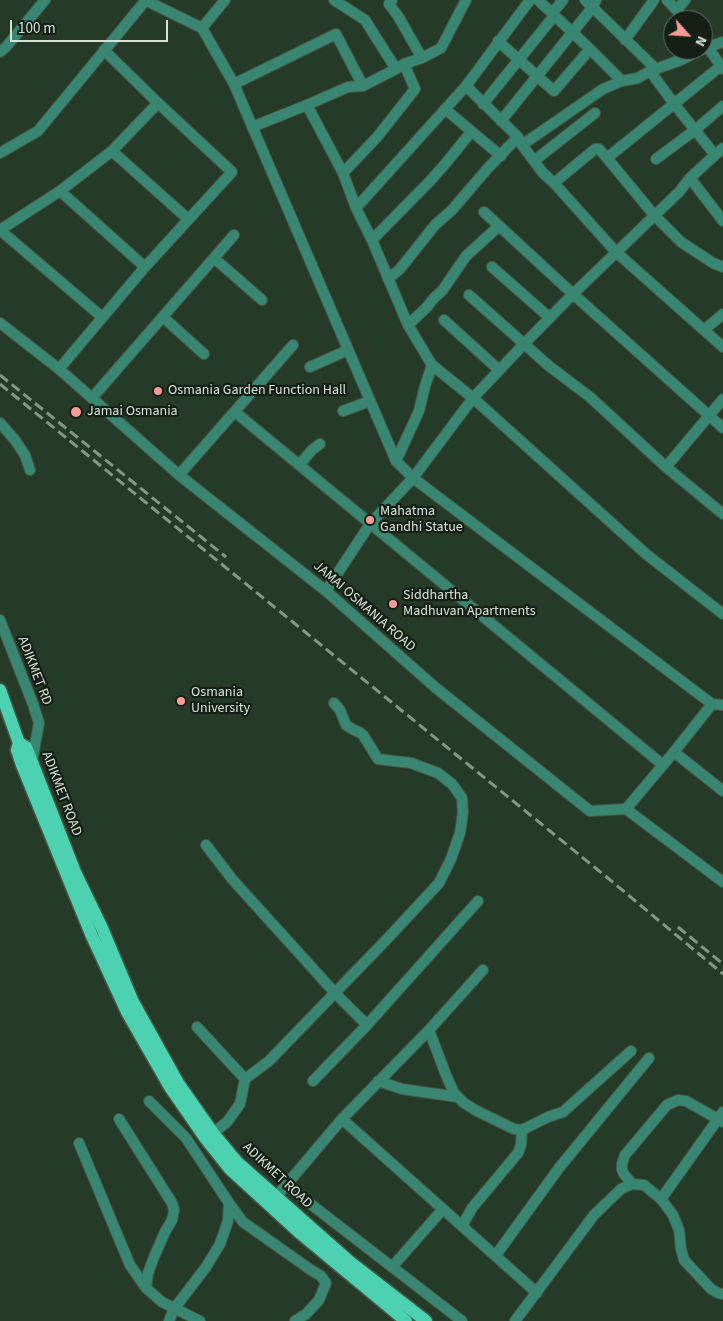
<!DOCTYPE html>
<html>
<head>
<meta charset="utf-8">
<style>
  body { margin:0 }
  #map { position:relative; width:723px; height:1321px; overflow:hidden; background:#253b28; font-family:"Source Sans 3",sans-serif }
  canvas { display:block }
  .north { position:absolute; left:663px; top:10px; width:50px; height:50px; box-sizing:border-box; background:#151f16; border:1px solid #626d63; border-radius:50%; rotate:116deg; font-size:14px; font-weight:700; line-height:20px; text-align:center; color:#d5e3d6 }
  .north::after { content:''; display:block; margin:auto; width:18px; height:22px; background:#f59c96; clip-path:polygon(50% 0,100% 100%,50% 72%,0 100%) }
  .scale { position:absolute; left:10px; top:20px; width:158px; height:22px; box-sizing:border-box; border:2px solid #d5e3d6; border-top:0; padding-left:6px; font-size:15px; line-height:18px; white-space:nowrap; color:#d5e3d6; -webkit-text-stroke:4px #151f16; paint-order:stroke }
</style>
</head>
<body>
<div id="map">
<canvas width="723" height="1321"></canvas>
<div class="north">N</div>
<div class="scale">100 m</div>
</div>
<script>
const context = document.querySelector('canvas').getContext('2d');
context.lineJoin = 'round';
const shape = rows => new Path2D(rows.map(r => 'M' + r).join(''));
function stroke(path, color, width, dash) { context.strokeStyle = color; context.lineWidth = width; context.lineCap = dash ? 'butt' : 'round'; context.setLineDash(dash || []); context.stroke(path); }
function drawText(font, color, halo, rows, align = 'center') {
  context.font = font + ' "Source Sans 3",sans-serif'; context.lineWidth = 4.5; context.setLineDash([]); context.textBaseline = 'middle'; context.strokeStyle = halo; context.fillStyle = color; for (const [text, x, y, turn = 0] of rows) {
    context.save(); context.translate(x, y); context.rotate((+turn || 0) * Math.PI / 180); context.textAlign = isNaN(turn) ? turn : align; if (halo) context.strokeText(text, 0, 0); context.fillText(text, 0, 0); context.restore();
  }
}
const minor = shape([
  [145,0,202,28,234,84,396,461,413,478,712,704],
  [334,0,365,20,396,69],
  [392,0,389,4,398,16,422,58],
  [538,0,590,49,622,81],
  [585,0,656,69],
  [667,0,686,20],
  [677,10,685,0],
  [202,28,225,0],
  [625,40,654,0],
  [703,40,723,69],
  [498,41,554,91,590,49],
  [703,49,723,42],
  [0,52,6,47,45,0],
  [721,66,607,158,654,215,681,242,713,263,723,267],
  [650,71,675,105,715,155],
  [234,84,336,34,363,86],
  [466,86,518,137,522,145,543,173,554,183,616,252,723,347],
  [483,104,554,16,554,11,563,0],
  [307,105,343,173,356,208,372,240,408,325,432,365,473,398,646,554,723,614],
  [445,109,501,156],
  [501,121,592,8,596,0],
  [252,127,307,105,348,87,363,86,396,69,404,64,422,58,441,48,466,0],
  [522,145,603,89,622,81,638,78,650,71,681,60,701,50],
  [112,151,188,219],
  [656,159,695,130,723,106],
  [534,161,595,113],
  [343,173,378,136,415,89,404,64],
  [690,178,723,221],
  [554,183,595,149,599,149,607,158],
  [60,191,145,267],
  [356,208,466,86,530,0],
  [484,212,573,294,723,428],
  [372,240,430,181,446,163,471,132],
  [214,258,262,300],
  [492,267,550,318],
  [388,279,400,269,435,225,452,210,488,168,518,137],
  [469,295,549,366,590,397,666,467,723,514],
  [102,317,0,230,60,191,112,151,158,103],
  [163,317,204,354],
  [444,320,499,370],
  [408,325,427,307,434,298,442,291,466,256,499,226],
  [704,330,723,314],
  [310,367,348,350],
  [59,369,145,267,232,172,158,103,104,50],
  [92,398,234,235],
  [343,411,370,401],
  [235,412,663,765],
  [0,423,15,440,25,455,30,470],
  [396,461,419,411,425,386,432,365],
  [299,465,312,450,320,444],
  [666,467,723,399],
  [179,475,293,345],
  [326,591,370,524,413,478,473,398,524,344,573,294,679,192,690,178,715,155,723,148],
  [0,620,33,704,39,723,32,761],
  [674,752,723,791],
  [626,809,674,752,712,704,723,705],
  [206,845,232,879,335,993,367,1025],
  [197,1027,245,1079],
  [429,1030,446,1075,454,1093,464,1103,477,1111,514,1129,522,1130,521,1145,518,1153,472,1208,462,1226],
  [313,1081,367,1025,478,901],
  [378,1081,402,1089,458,1097],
  [149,1101,186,1138,229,1203,228,1221,220,1244,206,1267,174,1309,169,1321],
  [119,1119,172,1203,174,1210,172,1220,165,1232,154,1257,148,1273,146,1288],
  [342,1119,537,1293],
  [522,1130,548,1117,563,1112,631,1051],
  [213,1133,227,1122,240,1104,245,1079,269,1061,389,937,439,883,451,859,460,833,463,812,462,798,452,784,438,773,411,763,378,759,363,735,359,732,354,730,346,725,340,710,334,703],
  [79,1143,130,1265,146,1288,162,1302,200,1321],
  [632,1184,624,1174,622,1170,622,1164,625,1155,667,1105,678,1100,686,1101,723,1122],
  [286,1185,462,1321],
  [276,1197,342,1119,429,1030,483,970],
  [661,1199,723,1112],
  [229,1203,243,1222,311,1270,321,1276,326,1283,319,1300,306,1314,295,1321],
  [496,1255,559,1168,649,1058],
  [392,1267,443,1209]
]);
const tertiary = shape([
  [0,153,38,131,146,0],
  [0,229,0,231],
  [0,323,59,369,179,475,326,591,436,688,590,811,626,809,723,882],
  [515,1321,594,1215,621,1189,632,1184,644,1185,661,1199,673,1215,679,1230,681,1249,684,1260,711,1289,718,1293,723,1294]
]);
const primary = shape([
  [0,690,19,743],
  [19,743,26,747,75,872,102,928,133,1002,178,1083,213,1133,237,1162,350,1262,426,1321],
  [19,743,17,750,22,765,91,934,127,1012,170,1087,206,1139,230,1169,301,1234,406,1321]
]);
const rail = shape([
  [0,375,226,557],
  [0,384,609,879,723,974],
  [678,927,723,964]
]);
const markers = [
  [158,391,5,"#f59c96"],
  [76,412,6,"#f59c96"],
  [370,520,5,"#f59c96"],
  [393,604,5,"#f59c96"],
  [181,701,5,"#f59c96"]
];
const poiNames = [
  ["Osmania Garden Function Hall",168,391],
  ["Jamai Osmania",87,412],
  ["Mahatma",380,512],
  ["Gandhi Statue",380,528],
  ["Siddhartha",403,596],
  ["Madhuvan Apartments",403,612],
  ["Osmania",191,693],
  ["University",191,709]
];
const streetNames = [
  ["JAMAI OSMANIA ROAD",364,607,41],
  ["ADIKMET RD",34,671,69],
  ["ADIKMET ROAD",61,794,69],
  ["ADIKMET ROAD",277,1176,43]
];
stroke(minor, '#455947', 12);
stroke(tertiary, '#455947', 12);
stroke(primary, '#455947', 15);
stroke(minor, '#398772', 10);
stroke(tertiary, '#398772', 10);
stroke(primary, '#4cd2b0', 12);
stroke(rail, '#859787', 3, [10, 5]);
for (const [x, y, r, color] of markers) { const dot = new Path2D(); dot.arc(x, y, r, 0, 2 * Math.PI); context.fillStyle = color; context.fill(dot); stroke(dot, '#151f16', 2); }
drawText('14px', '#d5e3d6', '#151f16', poiNames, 'left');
drawText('14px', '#d5e3d6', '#151f16', streetNames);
</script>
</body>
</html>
